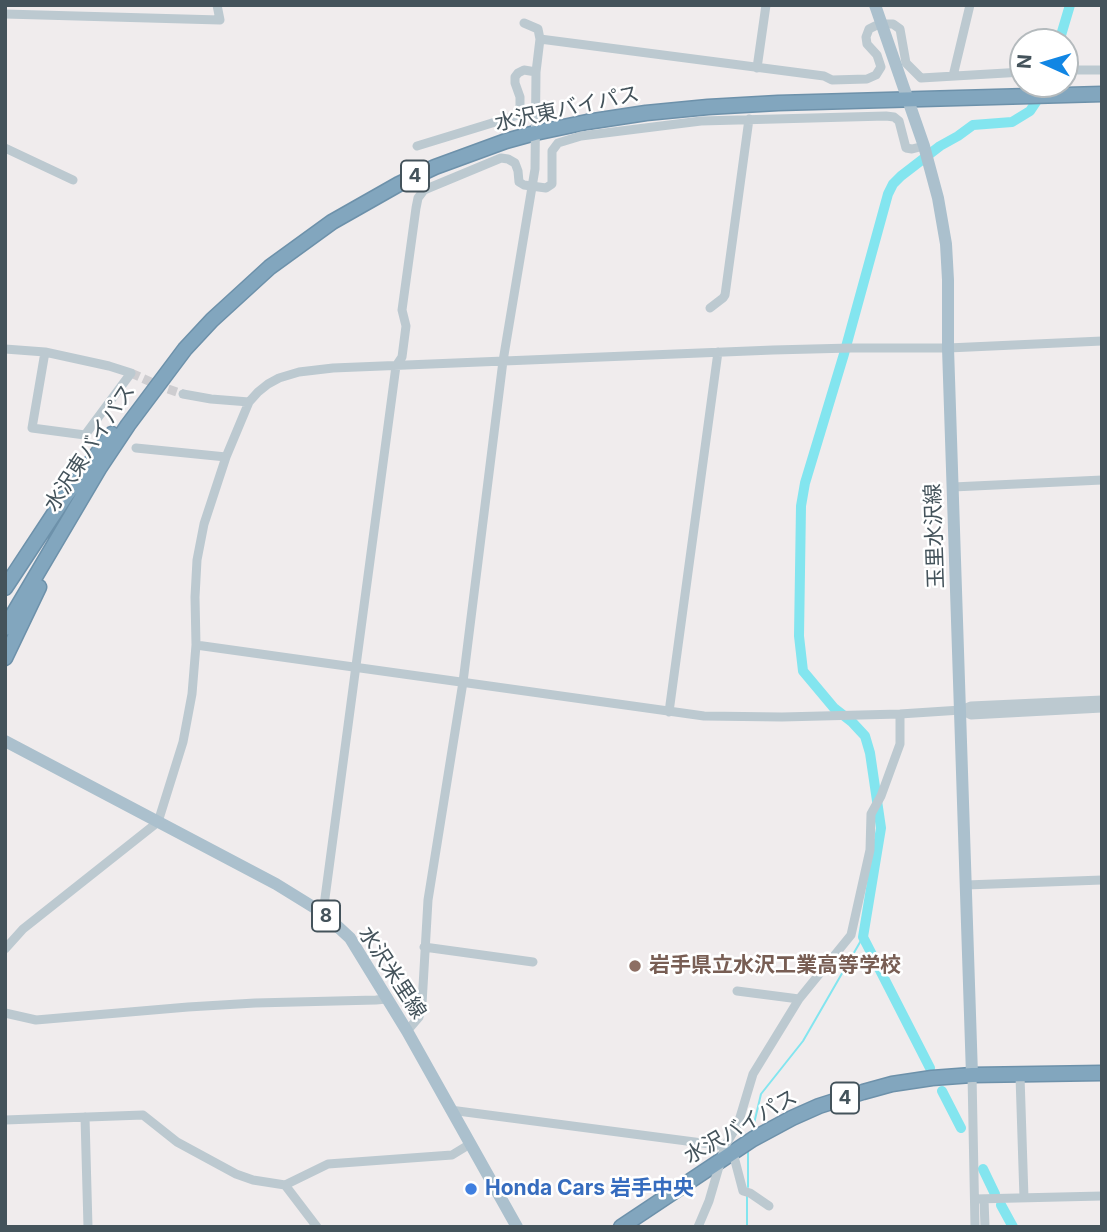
<!DOCTYPE html>
<html>
<head>
<meta charset="utf-8">
<style>
  body { margin:0 }
  #map { position:relative; width:1107px; height:1232px; overflow:hidden; background:#f0eced; font-family:Inter,sans-serif }
  canvas { display:block }
  .frame { position:absolute; inset:0; border:7px solid #44535b; pointer-events:none }
  .north { position:absolute; left:1009px; top:28px; width:70px; height:70px; box-sizing:border-box; background:#fff; border:2px solid #b4babd; border-radius:50%; rotate:274deg; font-size:19px; font-weight:700; line-height:28px; text-align:center; color:#44535b }
  .north::after { content:''; display:block; margin:auto; width:24px; height:32px; background:#1186e4; clip-path:polygon(50% 0,100% 100%,50% 72%,0 100%) }
</style>
</head>
<body>
<div id="map">
<canvas width="1107" height="1232"></canvas>
<div class="frame"></div>
<div class="north">N</div>
</div>
<script>
const context = document.querySelector('canvas').getContext('2d');
context.lineJoin = 'round';
const shape = rows => new Path2D(rows.map(r => 'M' + r).join(''));
function stroke(path, color, width, dash) { context.strokeStyle = color; context.lineWidth = width; context.lineCap = dash ? 'butt' : 'round'; context.setLineDash(dash || []); context.stroke(path); }
function drawText(font, color, halo, rows, align = 'center') {
  context.font = font + ' Inter,"Noto Sans JP",sans-serif'; context.lineWidth = 5; context.setLineDash([]); context.textBaseline = 'middle'; context.strokeStyle = halo; context.fillStyle = color; for (const [text, x, y, turn = 0] of rows) {
    context.save(); context.translate(x, y); context.rotate((+turn || 0) * Math.PI / 180); context.textAlign = isNaN(turn) ? turn : align; if (halo) context.strokeText(text, 0, 0); context.fillText(text, 0, 0); context.restore();
  }
}
const stream = shape([
  [752,1132,761,1094,803,1041,863,937],
  [748,1187,748,1151],
  [747,1227,747,1196]
]);
const river = shape([
  [1059,42,1070,5],
  [930,1068,863,937,881,828,870,753,865,736,852,722,834,708,803,671,799,636,801,506,805,483,844,354,888,194,893,184,901,176,940,146,958,136,973,125,1012,122,1030,111,1036,102,1044,84],
  [942,1091,961,1128],
  [983,1169,995,1194],
  [1001,1205,1013,1227]
]);
const minorTunnel = shape([
  [131,373,162,387,183,394]
]);
const minor = shape([
  [5,14,220,20,217,5],
  [540,39,824,76,832,80,867,79,876,75,881,67,877,55,867,44,866,37,869,29,875,26,881,24,893,24,900,29,906,63,921,78,1023,72],
  [757,68,766,5],
  [1065,70,1102,70],
  [953,76,970,5],
  [417,146,515,116,519,111,520,105,520,97,515,83,515,77,518,73,524,70,536,72],
  [5,148,73,180],
  [710,308,723,298,725,295,749,119],
  [5,349,45,352,109,366,131,373,85,435,32,428,45,352],
  [183,394,211,399,249,402],
  [136,448,226,457],
  [953,487,1102,480],
  [196,645,704,716,782,717,900,714,961,710,971,706,1102,700],
  [961,710,971,715,1102,708],
  [669,712,718,352],
  [966,885,1102,880],
  [323,913,396,366,402,357,406,326,402,310,416,208,418,198,424,190,501,158,508,159,515,163,518,171,519,182,524,185,546,188,552,184,552,151,558,143,581,136,701,121,886,116,894,117,899,121,906,148,912,149,924,146],
  [424,947,533,962],
  [5,949,23,929,158,822,183,742,192,694,196,645,195,597,197,560,204,524,226,457,249,402,258,392,268,384,279,378,299,372,333,368,773,350,851,348,948,348,1102,341],
  [737,991,799,999],
  [5,1013,36,1020,188,1007,255,1003,376,1000,387,999],
  [407,1031,419,1017,422,1004,428,900,463,682,503,361,535,169,536,72,540,39,538,29,524,23],
  [972,1075,975,1227],
  [1020,1076,1024,1198],
  [450,1110,725,1146],
  [85,1117,88,1227],
  [5,1120,143,1115,177,1142,236,1174,253,1180,285,1185,328,1164,452,1155,470,1144],
  [733,1153,743,1191,750,1193,769,1206],
  [285,1185,317,1227],
  [975,1199,1102,1196],
  [984,1199,985,1227],
  [698,1227,709,1201,725,1146,738,1124,753,1074,799,999,851,935,870,850,871,814,881,796,900,744,900,714]
]);
const major = shape([
  [875,5,924,146,938,198,946,244,948,280,948,348,972,1075],
  [5,741,276,884,323,913,350,938,407,1031,517,1227]
]);
const highway = shape([
  [5,588,67,494,112,434],
  [5,628,100,467,128,425,185,349,212,320,270,267,332,222,399,184,435,167,506,141,535,133,587,122,646,113,708,107,778,103,1102,94],
  [5,658,39,587],
  [621,1227,753,1139,792,1118,819,1106,863,1092,892,1084,932,1078,972,1075,1102,1073]
]);
const markers = [
  [635,966,7,"#8d6e63"],
  [471,1189,7,"#3f7fe0"]
];
const shields = [
  [415,176,28],
  [326,916,28],
  [845,1098,28]
];
const shieldNames = [
  ["4",415,176],
  ["8",326,916],
  ["4",845,1098]
];
const streetNames = [
  ["水沢東バイパス",567,109,-12],
  ["水沢東バイパス",90,448,-57],
  ["玉里水沢線",935,536,-92],
  ["水沢米里線",392,973,57],
  ["水沢バイパス",741,1127,-30]
];
const educationNames = [
  ["岩手県立水沢工業高等学校",649,966]
];
const shopNames = [
  ["Honda Cars 岩手中央",485,1189]
];
stroke(stream, '#83e5ef', 2);
stroke(river, '#83e5ef', 10);
stroke(minorTunnel, '#cecdd0', 9, [9, 4.5]);
stroke(highway, '#6d91aa', 17);
stroke(minor, '#bcc9d0', 9);
stroke(major, '#abc0cd', 12);
stroke(highway, '#82a6be', 14);
for (const [x, y, r, color] of markers) { const dot = new Path2D(); dot.arc(x, y, r, 0, 2 * Math.PI); context.fillStyle = color; context.fill(dot); stroke(dot, '#fff', 2.5); }
for (const [x, y, w] of shields) { const box = new Path2D(); box.roundRect(x - w / 2, y - 15.5, w, 31, 5); context.fillStyle = '#fff'; context.fill(box); stroke(box, '#44535b', 2); }
drawText('bold 19px', '#44535b', null, shieldNames);
drawText('21px', '#44535b', '#fff', streetNames);
drawText('bold 21px', '#785e54', '#fff', educationNames, 'left');
drawText('bold 21px', '#366cbe', '#fff', shopNames, 'left');
</script>
</body>
</html>
